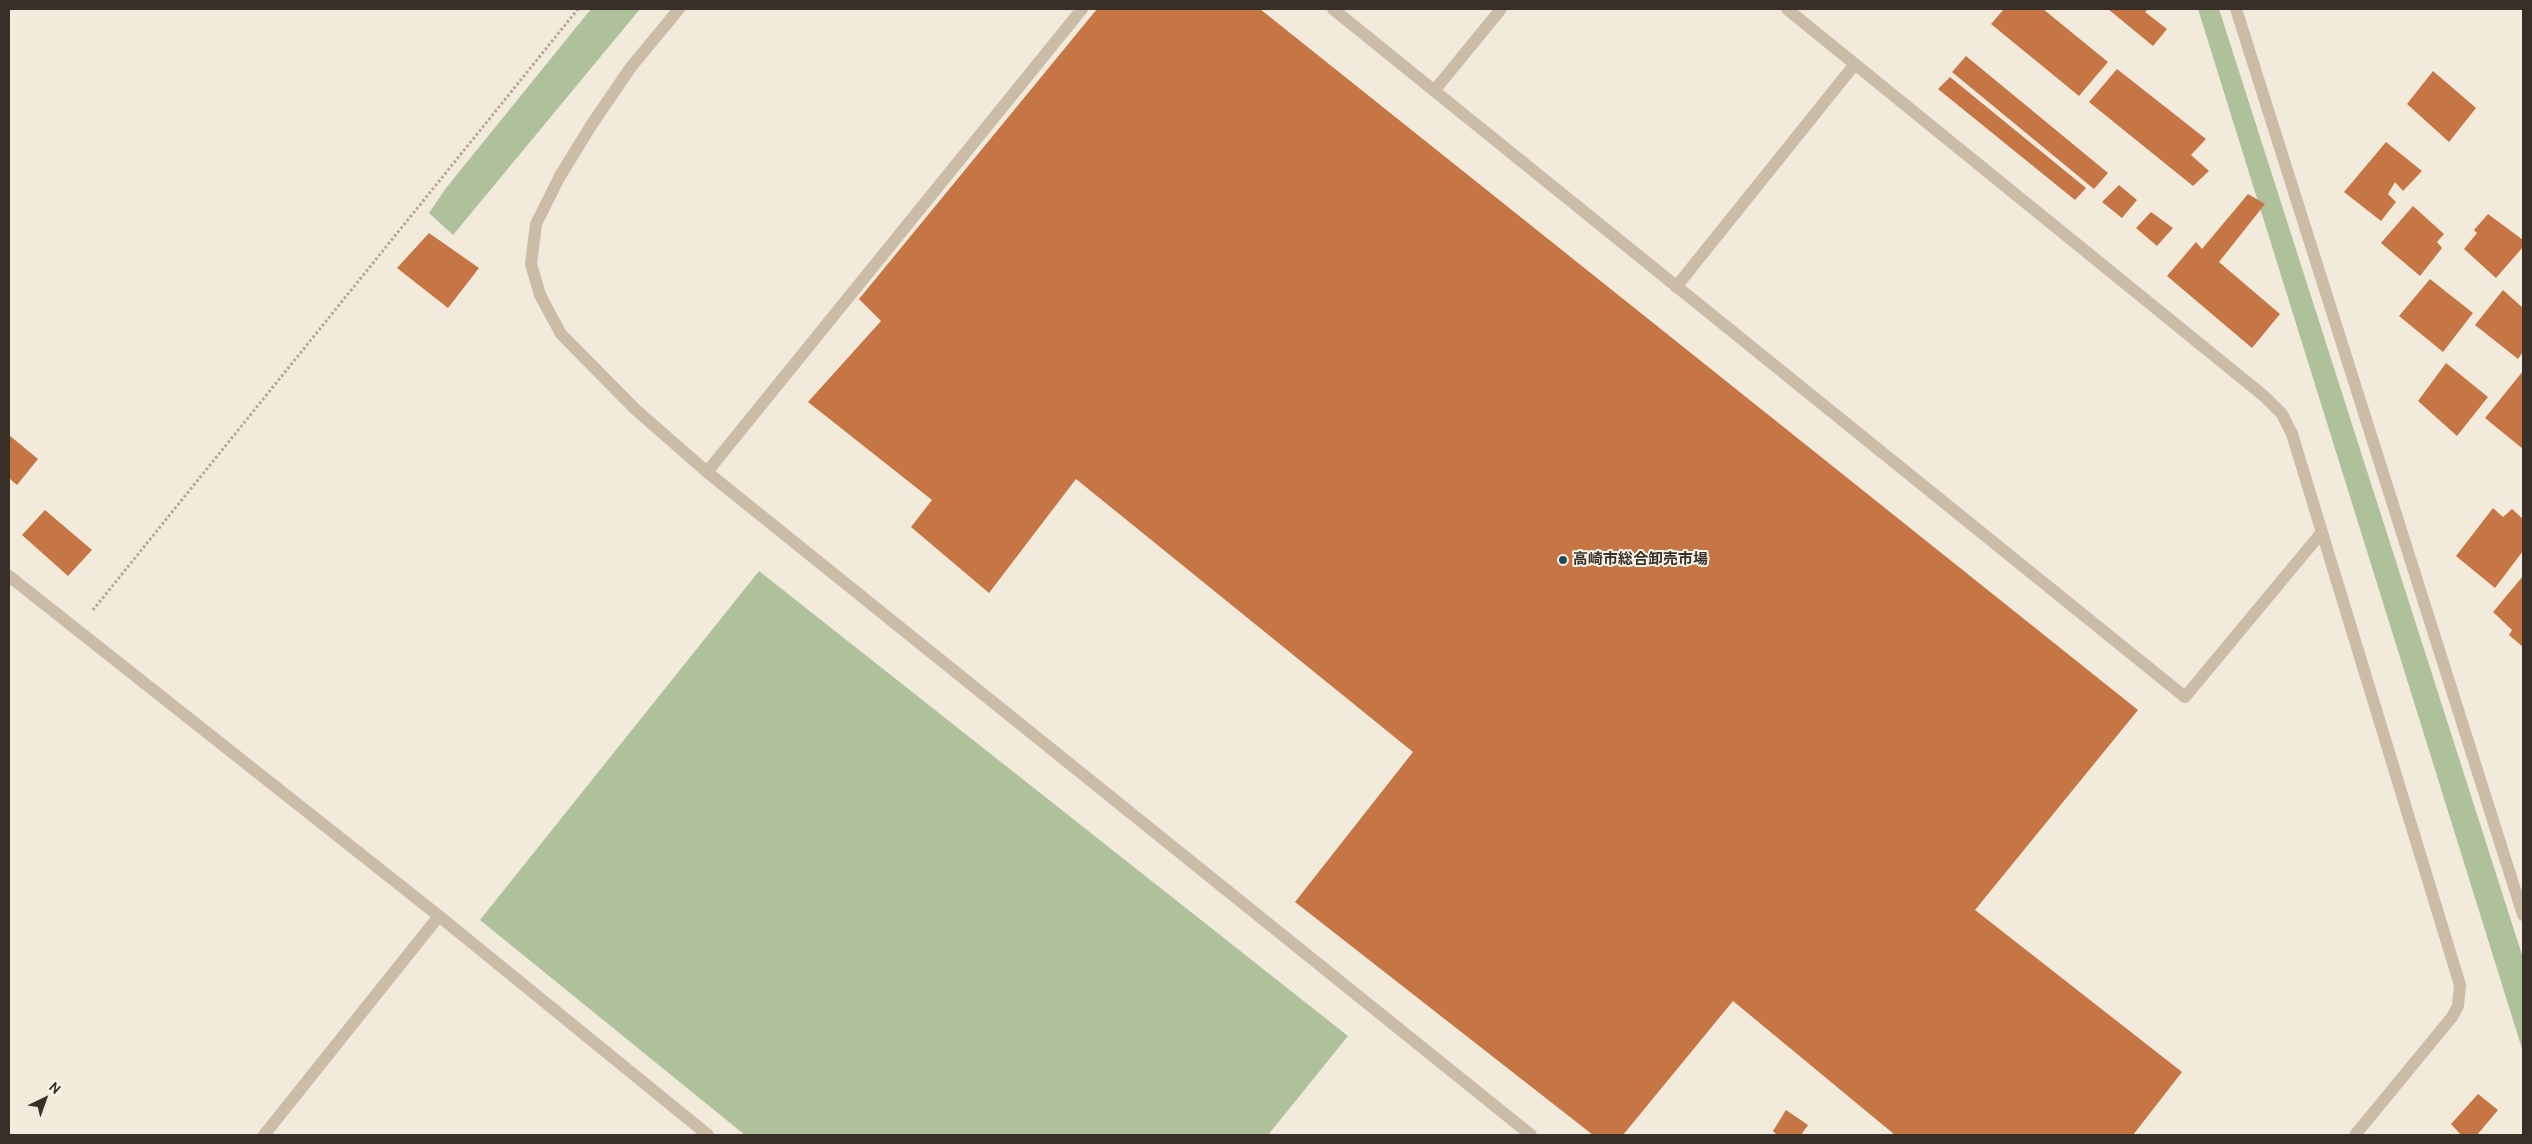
<!DOCTYPE html>
<html>
<head>
<meta charset="utf-8">
<style>
  body { margin:0 }
  #map { position:relative; width:2532px; height:1144px; overflow:hidden; background:#f2eadb; font-family:Cabin,sans-serif }
  canvas { display:block }
  .frame { position:absolute; inset:0; border:10px solid #372f28; pointer-events:none }
  .north { position:absolute; left:20px; top:1074px; width:50px; height:50px; -webkit-text-stroke:4px #faf4e8; paint-order:stroke; rotate:42deg; font-size:14px; font-weight:700; line-height:20px; text-align:center; color:#372f28 }
  .north::after { content:''; display:block; margin:auto; width:18px; height:22px; background:#372f28; clip-path:polygon(50% 0,100% 100%,50% 72%,0 100%) }
</style>
</head>
<body>
<div id="map">
<canvas width="2532" height="1144"></canvas>
<div class="frame"></div>
<div class="north">N</div>
</div>
<script>
const context = document.querySelector('canvas').getContext('2d');
context.lineJoin = 'round';
function fill(path, color) { context.fillStyle = color; context.fill(path, 'evenodd'); }
const shape = rows => new Path2D(rows.map(r => 'M' + r).join(''));
function stroke(path, color, width, dash) { context.strokeStyle = color; context.lineWidth = width; context.lineCap = dash ? 'butt' : 'round'; context.setLineDash(dash || []); context.stroke(path); }
function drawText(font, color, halo, rows, align = 'center') {
  context.font = font + ' Cabin,"Noto Sans JP",sans-serif'; context.lineWidth = 4; context.setLineDash([]); context.textBaseline = 'middle'; context.strokeStyle = halo; context.fillStyle = color; for (const [text, x, y, turn = 0] of rows) {
    context.save(); context.translate(x, y); context.rotate((+turn || 0) * Math.PI / 180); context.textAlign = isNaN(turn) ? turn : align; if (halo) context.strokeText(text, 0, 0); context.fillText(text, 0, 0); context.restore();
  }
}
const green = shape([
  [591,9,640,9,453,235,429,213,446,188],
  [2198,9,2219,9,2523,958,2523,1052],
  [759,571,1348,1036,1268,1135,745,1135,480,920]
]);
const building = shape([
  [1097,9,1260,9,2138,710,1975,910,2182,1072,2133,1135,1895,1135,1733,1001,1623,1135,1593,1135,1295,902,1413,752,1076,479,989,593,911,527,932,500,808,402,881,321,859,299],
  [2004,9,2043,9,2108,62,2079,96,1991,24],
  [2108,9,2148,9,2145,12,2167,29,2153,46],
  [1966,56,2108,173,2094,189,1952,72],
  [2117,69,2206,139,2191,155,2209,171,2193,186,2089,102],
  [2433,71,2476,108,2449,142,2407,104],
  [1950,77,2086,188,2075,200,1938,89],
  [2386,142,2422,171,2403,191,2395,182,2388,194,2396,202,2381,221,2344,192],
  [2119,185,2137,200,2122,218,2102,202],
  [2248,194,2265,204,2219,262,2280,314,2252,348,2167,276,2196,242,2202,249],
  [2413,206,2444,234,2437,242,2442,248,2420,276,2381,243],
  [2151,212,2173,228,2157,246,2136,228],
  [2488,214,2523,240,2523,247,2496,278,2464,249,2477,233,2474,230],
  [429,233,479,268,448,308,397,268],
  [2430,279,2473,313,2443,352,2399,316],
  [2503,290,2523,308,2523,352,2518,359,2475,325],
  [2446,363,2488,397,2457,436,2418,401],
  [2523,371,2523,449,2485,418],
  [9,435,38,459,17,485,9,478],
  [2493,508,2503,517,2512,509,2523,519,2523,551,2495,588,2456,556],
  [45,510,92,550,68,576,22,535],
  [2523,576,2523,647,2509,635,2512,630,2493,612],
  [2478,1094,2498,1110,2477,1135,2461,1135,2451,1124],
  [1786,1110,1808,1125,1801,1135,1777,1135,1773,1131]
]);
const path = shape([
  [93,610,578,9]
]);
const minor = shape([
  [679,9,631,67,592,124,560,176,536,224,531,264,540,295,561,334,635,409,707,472,1531,1135],
  [1333,9,2185,697,2322,532],
  [1787,9,2264,396,2282,414,2292,434,2460,985,2458,1006,2452,1017,2355,1135],
  [2236,9,2523,915],
  [1434,91,1501,9],
  [1676,287,1855,64],
  [707,472,1082,9],
  [9,576,439,916,708,1135],
  [264,1135,439,916]
]);
const markers = [
  [1563,560,5,"#1d4c58"]
];
const poiNames = [
  ["高崎市総合卸売市場",1573,560]
];
fill(green, '#afc19b');
fill(building, '#c67645');
stroke(path, '#b6a691', 3, [2.5, 2.5]);
stroke(minor, '#cabca7', 12);
for (const [x, y, r, color] of markers) { const dot = new Path2D(); dot.arc(x, y, r, 0, 2 * Math.PI); context.fillStyle = color; context.fill(dot); stroke(dot, '#faf4e8', 2); }
drawText('bold 15px', '#372f28', '#faf4e8', poiNames, 'left');
</script>
</body>
</html>
